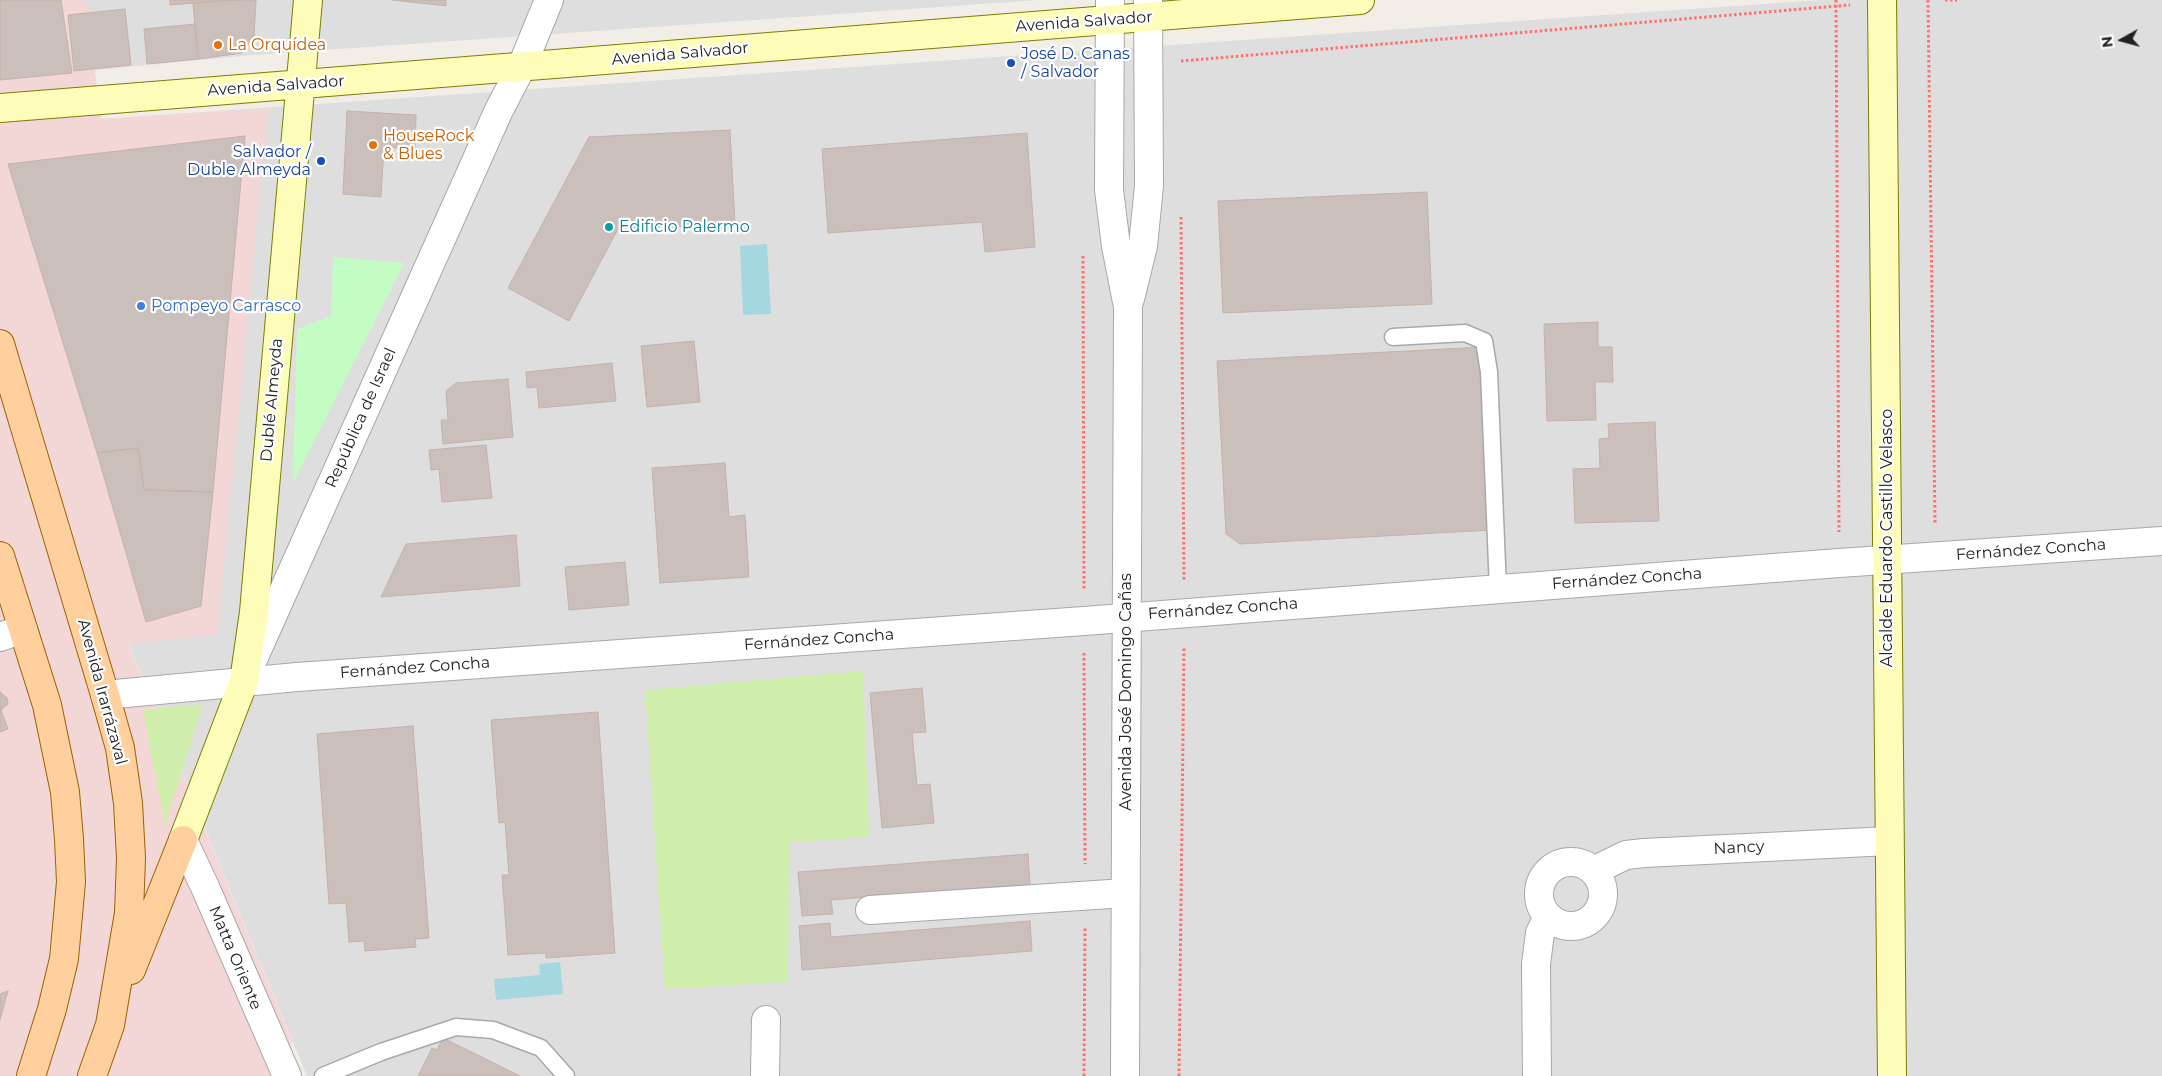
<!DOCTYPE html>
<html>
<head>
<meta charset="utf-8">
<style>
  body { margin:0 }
  #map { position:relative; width:2162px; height:1076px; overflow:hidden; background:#f2ede7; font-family:Montserrat,sans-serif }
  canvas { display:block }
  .north { position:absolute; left:2097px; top:15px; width:50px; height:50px; -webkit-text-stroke:4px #fff; paint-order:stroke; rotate:263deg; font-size:14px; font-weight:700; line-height:20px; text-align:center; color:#212121 }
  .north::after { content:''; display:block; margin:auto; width:18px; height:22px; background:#212121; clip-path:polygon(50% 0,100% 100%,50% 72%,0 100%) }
</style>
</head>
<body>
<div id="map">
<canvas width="2162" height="1076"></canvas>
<div class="north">N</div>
</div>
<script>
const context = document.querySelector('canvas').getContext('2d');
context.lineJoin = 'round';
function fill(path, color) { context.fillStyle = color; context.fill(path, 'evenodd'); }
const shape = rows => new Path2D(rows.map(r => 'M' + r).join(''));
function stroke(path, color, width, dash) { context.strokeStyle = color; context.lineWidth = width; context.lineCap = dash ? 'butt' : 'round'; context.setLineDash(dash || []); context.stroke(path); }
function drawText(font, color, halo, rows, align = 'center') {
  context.font = font + ' Montserrat,sans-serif'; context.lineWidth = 4.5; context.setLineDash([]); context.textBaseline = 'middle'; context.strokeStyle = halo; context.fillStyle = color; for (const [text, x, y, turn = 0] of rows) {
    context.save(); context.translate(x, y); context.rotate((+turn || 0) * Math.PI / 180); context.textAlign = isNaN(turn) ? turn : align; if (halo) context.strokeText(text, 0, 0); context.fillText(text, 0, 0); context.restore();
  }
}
const residential = shape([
  [0,0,1039,0,253,55,0,79],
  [1821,0,2162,0,2162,1076,307,1076,128,643,0,126]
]);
const commercial = shape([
  [0,0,86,0,101,119,268,109,217,635,128,644,292,1041,278,1076,0,1076]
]);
const grass = shape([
  [863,671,869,837,789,842,788,982,665,989,645,690],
  [203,704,165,825,143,710]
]);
const park = shape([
  [333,257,404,263,293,483,297,329,331,316]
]);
const water = shape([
  [767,244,771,314,743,315,740,246],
  [560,962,563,994,496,1000,494,979,540,975,539,964]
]);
const building = shape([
  [0,0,61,0,72,73,0,80,0,0],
  [170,0,237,0,170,5,170,0],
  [237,0,256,0,254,36,242,53,198,59,193,3,237,0],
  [392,0,446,0,446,6,392,0],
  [125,9,131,65,74,71,68,15,125,9],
  [195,24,198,59,147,64,144,29,195,24],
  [347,111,416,115,415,149,384,147,381,197,343,194,347,111],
  [730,130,735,224,618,229,569,321,508,288,589,137,730,130],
  [1027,133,1035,247,985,252,982,222,828,233,822,149,1027,133],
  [245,136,213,492,144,490,138,448,97,453,8,164,245,136],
  [1427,192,1432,304,1223,313,1218,201,1427,192],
  [1598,322,1598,347,1612,347,1613,382,1595,382,1596,420,1547,421,1544,324,1598,322],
  [694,341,700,402,647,407,641,346,694,341],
  [1482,347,1492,530,1240,544,1226,534,1217,361,1482,347],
  [612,363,616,401,539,408,537,387,527,388,526,372,612,363],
  [508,379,513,437,443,444,441,420,448,420,446,391,456,383,508,379],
  [1655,422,1659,521,1575,523,1573,469,1600,468,1599,439,1609,438,1608,424,1655,422],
  [486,445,492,498,442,502,439,469,431,470,429,450,486,445],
  [138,448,144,490,213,492,201,606,146,622,97,453,138,448],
  [725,463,729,517,745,515,749,577,660,583,652,468,725,463],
  [516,535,520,586,381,597,406,544,516,535],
  [625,562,629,605,569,610,565,567,625,562],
  [922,688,926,732,912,733,917,785,930,784,934,823,882,828,870,693,922,688],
  [0,692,7,698,8,704,1,710,8,729,0,732,0,692],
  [598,712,615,953,546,958,546,953,508,955,502,875,509,875,505,822,499,823,491,720,598,712],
  [413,726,429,938,415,939,416,947,365,951,364,941,349,942,346,903,329,904,317,734,413,726],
  [1028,854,1030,884,831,900,833,914,802,916,798,872,1028,854],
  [1030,921,1032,951,802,970,799,926,830,923,831,937,1030,921],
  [8,991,0,1020,0,994,8,991],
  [443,1038,520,1076,418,1076,432,1048,437,1050,443,1038]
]);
const path = shape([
  [1836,0,1839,532],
  [1928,0,1935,524],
  [1945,0,1957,0],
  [1181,61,1850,5],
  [1181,217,1184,580],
  [1083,256,1084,589],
  [1084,653,1085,864],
  [1084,1076,1085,928],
  [1179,1076,1184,647]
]);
const service = shape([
  [1393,337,1465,333,1484,341,1489,372,1498,589],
  [323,1076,381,1052,456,1027,493,1030,541,1048,566,1076]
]);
const minor = shape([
  [0,637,23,629],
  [249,668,499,110,522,66,549,0],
  [105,695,297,677,1084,621,1839,563,2162,541],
  '1539 894a32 32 0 1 1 64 0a32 32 0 1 1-64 0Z',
  [1593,871,1626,855,1644,853,1889,841],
  [870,910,1125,893],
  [765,1076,766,1020],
  [1537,1076,1536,964,1540,933,1548,917]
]);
const tertiary = shape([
  [1110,0,1109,190,1116,246,1128,307,1125,1076],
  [1130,299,1143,246,1149,186,1148,0],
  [183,840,205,887,287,1076]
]);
const secondary = shape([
  [1882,0,1892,1076],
  [0,108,1360,0],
  [183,840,244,681,254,612,308,0]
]);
const primary = shape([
  [0,344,105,695,120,748,128,803,131,858,129,913,110,1025,92,1076],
  [0,556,47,705,65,792,69,839,71,882,64,959,52,1009,31,1076],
  [131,970,183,840]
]);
const markers = [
  [218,45,5,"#e8710a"],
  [1011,63,5,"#1a4fb4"],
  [373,145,5,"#e8710a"],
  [321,161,5,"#1a4fb4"],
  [609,227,5,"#0f9aa8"],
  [141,306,5,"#3f7fe0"]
];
const streetNames = [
  ["Avenida Salvador",1084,22,-4],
  ["Avenida Salvador",680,54,-5],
  ["Avenida Salvador",276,86,-4],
  ["Dublé Almeyda",272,400,-85],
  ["República de Israel",361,418,-66],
  ["Alcalde Eduardo Castillo Velasco",1887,538,-90],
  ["Fernández Concha",2031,550,-4],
  ["Fernández Concha",1627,579,-4],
  ["Fernández Concha",1223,609,-4],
  ["Fernández Concha",819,640,-4],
  ["Fernández Concha",415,668,-4],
  ["Avenida Irarrázaval",102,692,75],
  ["Avenida José Domingo Cañas",1126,692,-90],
  ["Nancy",1739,848,-3],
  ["Matta Oriente",235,958,67]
];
const foodNames = [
  ["La Orquídea",228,45],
  ["HouseRock",383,136],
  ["& Blues",383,154]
];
const transitNames = [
  ["José D. Canas",1021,54],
  ["/ Salvador",1021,72],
  ["Salvador /",311,152,"right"],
  ["Duble Almeyda",311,170,"right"]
];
const cultureNames = [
  ["Edificio Palermo",619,227]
];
const shopNames = [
  ["Pompeyo Carrasco",151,306]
];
fill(residential, '#dfdede');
fill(commercial, '#f3d6d6');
fill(grass, '#d0eeab');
fill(park, '#c3fdc4');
fill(water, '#a5d7e1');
fill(building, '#cabfba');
stroke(building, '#c4b3a8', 1);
stroke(service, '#a8a8a8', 19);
stroke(minor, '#a8a8a8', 30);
stroke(tertiary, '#a8a8a8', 30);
stroke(secondary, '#797f00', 30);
stroke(primary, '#9d6000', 30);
stroke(path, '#ff716a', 3, [2.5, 2.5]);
stroke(service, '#fff', 16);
stroke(minor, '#fff', 28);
stroke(tertiary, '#fff', 28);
stroke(secondary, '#fdfdb9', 28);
stroke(primary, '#ffd09e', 28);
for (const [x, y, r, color] of markers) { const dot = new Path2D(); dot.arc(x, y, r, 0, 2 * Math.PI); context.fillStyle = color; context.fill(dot); stroke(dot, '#fff', 2); }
drawText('16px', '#212121', '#fff', streetNames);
drawText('16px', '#c56008', '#fff', foodNames, 'left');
drawText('16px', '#164399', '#fff', transitNames, 'left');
drawText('16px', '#0d838f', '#fff', cultureNames, 'left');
drawText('16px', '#366cbe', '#fff', shopNames, 'left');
</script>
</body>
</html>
